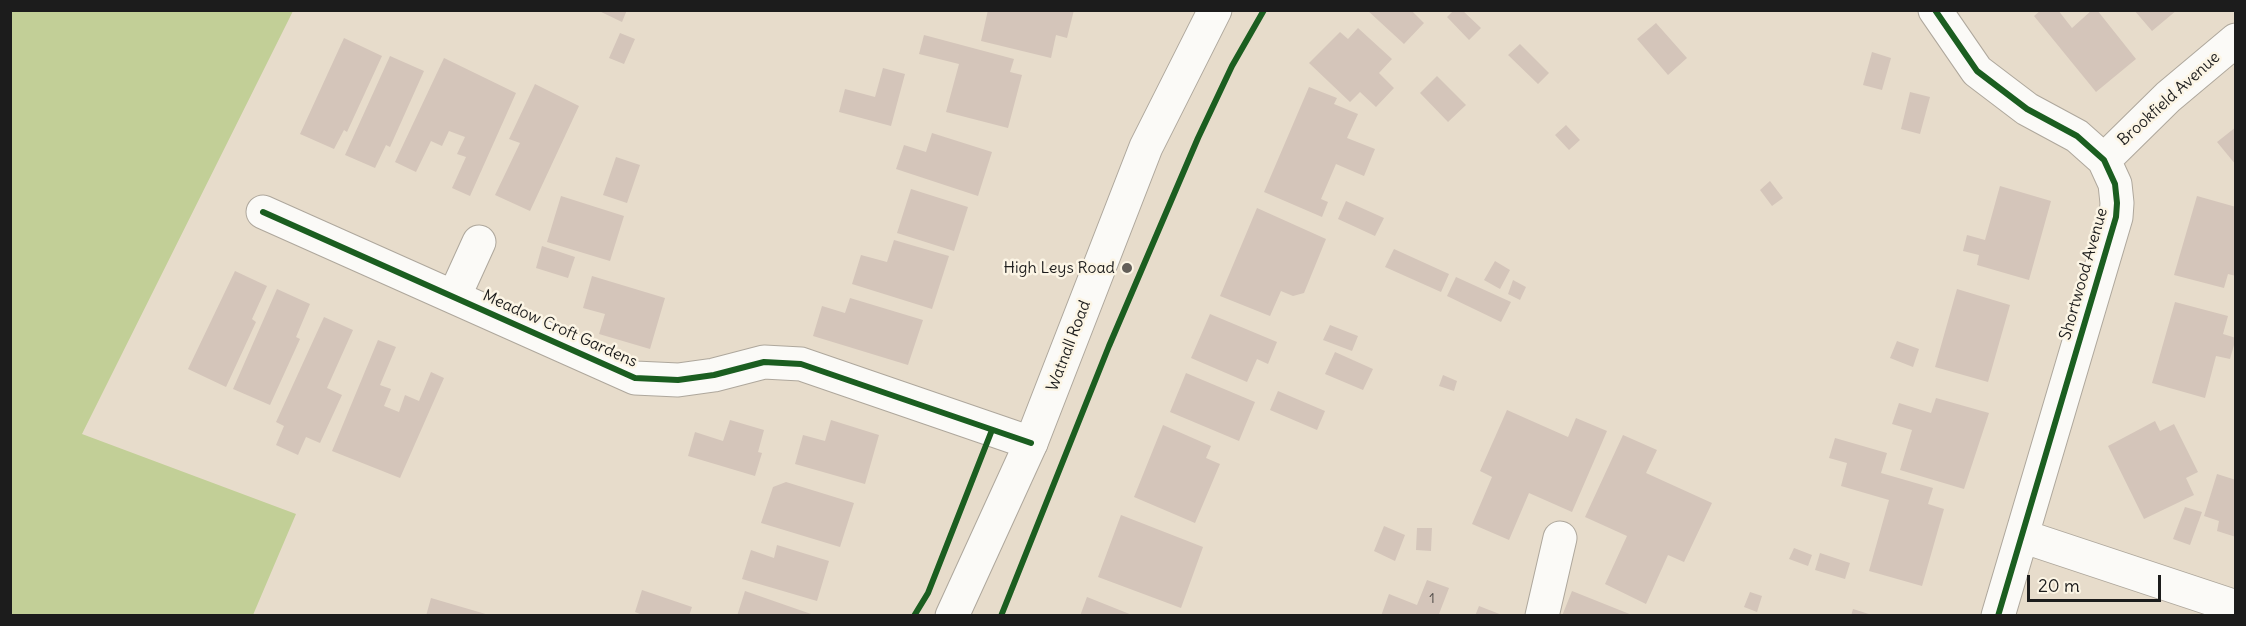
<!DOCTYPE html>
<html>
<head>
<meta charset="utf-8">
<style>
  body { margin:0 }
  #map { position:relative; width:2246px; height:626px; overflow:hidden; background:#e7dccb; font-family:Delius,sans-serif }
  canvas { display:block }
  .frame { position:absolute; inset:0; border:12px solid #1c1c1c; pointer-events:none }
  .scale { position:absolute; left:2027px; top:575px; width:134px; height:27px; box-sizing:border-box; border:3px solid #1c1c1c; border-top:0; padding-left:8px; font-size:18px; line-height:21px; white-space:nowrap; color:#1c1c1c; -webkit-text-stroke:4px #fcf5e5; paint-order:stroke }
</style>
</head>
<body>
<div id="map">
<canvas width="2246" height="626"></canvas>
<div class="frame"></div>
<div class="scale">20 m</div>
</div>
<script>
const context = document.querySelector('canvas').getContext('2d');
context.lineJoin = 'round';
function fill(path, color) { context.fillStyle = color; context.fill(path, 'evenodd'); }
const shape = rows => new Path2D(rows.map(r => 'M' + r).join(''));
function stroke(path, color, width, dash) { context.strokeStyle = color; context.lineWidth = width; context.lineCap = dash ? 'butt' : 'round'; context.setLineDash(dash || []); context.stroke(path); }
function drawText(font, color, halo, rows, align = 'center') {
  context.font = font + ' Delius,sans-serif'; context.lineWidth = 5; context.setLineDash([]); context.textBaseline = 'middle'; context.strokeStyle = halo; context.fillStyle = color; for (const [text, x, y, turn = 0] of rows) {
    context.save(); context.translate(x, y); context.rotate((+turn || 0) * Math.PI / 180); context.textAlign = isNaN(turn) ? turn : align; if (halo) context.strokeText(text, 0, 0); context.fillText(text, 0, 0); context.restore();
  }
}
const green = shape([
  [10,11,293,11,82,434,296,514,253,615,11,615]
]);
const building = shape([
  [597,10,627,10,622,22],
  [988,10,1074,10,1067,38,1056,35,1051,58,981,41],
  [1367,10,1411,10,1424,23,1404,44],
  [1454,10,1462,10,1481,28,1469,40,1447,17],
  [2041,10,2058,10,2072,28,2092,10,2097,10,2136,59,2096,92,2034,16],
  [2134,10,2177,10,2152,31],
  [1656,23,1687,58,1668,75,1637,39],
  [1358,28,1392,59,1379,73,1394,88,1376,107,1360,92,1350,102,1309,63,1340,32,1348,39],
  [620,33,635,39,624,64,609,58],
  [924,35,1014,59,1010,72,1022,75,1008,128,946,112,959,64,919,54],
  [344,38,382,56,347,132,344,130,334,149,300,134],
  [1520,44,1549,73,1538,84,1508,55],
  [1872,52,1891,58,1882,90,1863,85],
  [390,56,424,71,390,147,386,145,375,168,345,155],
  [444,58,516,93,470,196,452,188,466,157,457,154,465,137,449,131,442,146,431,141,416,172,395,162],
  [883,68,905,74,891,126,839,112,845,89,875,97],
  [1437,76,1466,105,1448,122,1420,93],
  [535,84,579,106,530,211,495,195,520,143,509,139],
  [1309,87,1337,98,1334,104,1358,114,1347,138,1375,149,1364,176,1336,164,1321,199,1328,202,1322,217,1264,192],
  [1910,92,1930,97,1920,134,1901,129],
  [1566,125,1580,140,1569,150,1555,135],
  [2236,127,2236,165,2217,142],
  [932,133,992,152,978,196,896,169,904,145,926,152],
  [616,157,640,165,627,203,603,195],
  [1770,181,1783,198,1772,206,1760,190],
  [2000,186,2051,201,2029,280,1977,265,1979,255,1963,251,1967,235,1985,240],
  [911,189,968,207,954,251,897,233],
  [561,196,624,216,610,261,547,242],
  [2197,196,2236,207,2236,276,2228,274,2224,288,2174,275],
  [1346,201,1384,218,1375,236,1338,219],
  [1257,208,1326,239,1304,293,1293,296,1281,291,1270,316,1220,296],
  [894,240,949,256,932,309,852,284,861,255,887,262],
  [542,246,575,257,568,278,536,268],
  [1394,249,1449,274,1441,292,1385,267],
  [1495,261,1510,270,1500,289,1484,280],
  [235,271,267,286,252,319,256,322,226,387,188,369],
  [592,276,665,298,650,349,599,334,605,314,583,308],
  [1456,277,1511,302,1501,322,1447,296],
  [1513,280,1526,287,1520,300,1508,294],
  [277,289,310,304,296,337,300,339,270,405,233,389],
  [1957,289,2010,305,1988,382,1935,367],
  [850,298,923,320,908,365,813,336,822,306,845,313],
  [2175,302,2228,316,2223,334,2236,338,2230,359,2216,356,2205,398,2152,383],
  [1210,314,1277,342,1268,364,1257,359,1247,382,1191,358],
  [324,317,353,330,327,388,342,395,320,443,306,437,298,455,276,445,284,426,276,422],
  [1330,325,1358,336,1352,351,1323,340],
  [378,340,396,347,380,385,391,389,384,406,399,412,405,395,419,401,431,372,444,378,400,478,332,451],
  [1897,341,1919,349,1913,367,1890,358],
  [1335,352,1373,369,1363,390,1325,374],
  [1186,373,1255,402,1239,441,1170,412],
  [1443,375,1457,381,1454,391,1439,386],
  [1278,391,1325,411,1317,430,1270,410],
  [1936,398,1989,413,1964,489,1900,470,1912,430,1892,424,1899,403,1931,413],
  [1507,410,1568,437,1576,418,1607,431,1572,512,1529,493,1509,540,1472,524,1492,477,1480,471],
  [730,420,764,430,758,452,762,453,755,476,688,456,695,432,723,441],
  [831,420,879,435,865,484,795,464,803,435,825,441],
  [2155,421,2160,431,2174,424,2198,472,2186,478,2194,495,2144,519,2108,446],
  [1163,425,1211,446,1206,458,1220,464,1195,523,1134,497],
  [1623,435,1657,450,1646,473,1712,503,1684,562,1668,555,1646,604,1605,584,1627,536,1585,517],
  [1835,438,1887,453,1881,473,1933,488,1928,504,1944,509,1922,586,1869,571,1889,500,1841,486,1847,463,1829,458],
  [2217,474,2236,480,2236,537,2217,531,2219,521,2204,516],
  [786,482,854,503,840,547,761,523,773,487],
  [2185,507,2202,512,2190,545,2173,539],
  [1121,515,1203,547,1181,608,1098,577],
  [1384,526,1405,535,1395,561,1374,551],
  [1417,528,1432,528,1431,551,1416,550],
  [777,545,829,561,817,601,742,579,751,550,774,558],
  [1794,548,1812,555,1808,566,1789,559],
  [1820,553,1850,563,1845,579,1815,570],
  [1427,580,1449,588,1439,614,1444,616,1381,616,1389,594,1417,605],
  [642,590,692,607,689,616,645,616,635,612],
  [745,591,814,615,814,616,737,616],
  [1572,591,1632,615,1632,616,1562,616],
  [1750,592,1762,596,1757,612,1744,607],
  [1087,597,1132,615,1132,616,1080,616],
  [431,598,489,615,489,616,426,616],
  [1479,606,1502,615,1502,616,1475,616],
  [1853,609,1872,615,1872,616,1851,616]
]);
const minor = shape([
  [1935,10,1977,71,2027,109,2077,136,2104,160,2115,184,2117,203,2116,217,1998,616],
  [2104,160,2168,97,2236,40],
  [263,212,635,378,678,380,714,375,764,362,801,364,1031,443],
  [454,297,479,242],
  [2022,536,2236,607],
  [1542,616,1560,538]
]);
const major = shape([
  [952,616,1031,443,1146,147,1215,10]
]);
const cycleway = shape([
  [1935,10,1977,71,2027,109,2077,136,2104,160,2115,184,2117,203,2116,217,1998,616],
  [263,212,635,378,678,380,714,375,764,362,801,364,1031,443],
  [914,616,928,593,992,430],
  [1001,616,1109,346,1198,138,1232,66,1264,10]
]);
const markers = [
  [1127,268,6,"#635f59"]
];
const numberNames = [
  ["1",1432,599]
];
const streetNames = [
  ["Brookfield Avenue",2169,99,-42],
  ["Shortwood Avenue",2084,274,-74],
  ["Meadow Croft Gardens",560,329,24],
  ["Watnall Road",1069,346,-69]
];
const poiNames = [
  ["High Leys Road",1115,268]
];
fill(green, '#c2cf97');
fill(building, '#d4c5ba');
stroke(minor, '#aea79c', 35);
stroke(major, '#aea79c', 35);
stroke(minor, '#fbfaf7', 33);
stroke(major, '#fbfaf7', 33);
stroke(cycleway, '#1b5e20', 6);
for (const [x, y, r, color] of markers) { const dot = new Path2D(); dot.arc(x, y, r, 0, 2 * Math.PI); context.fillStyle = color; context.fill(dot); stroke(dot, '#fcf5e5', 2); }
drawText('14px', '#4b4744', null, numberNames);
drawText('16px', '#1c1c1c', '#fcf5e5', streetNames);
drawText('16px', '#1c1c1c', '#fcf5e5', poiNames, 'right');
</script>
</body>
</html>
